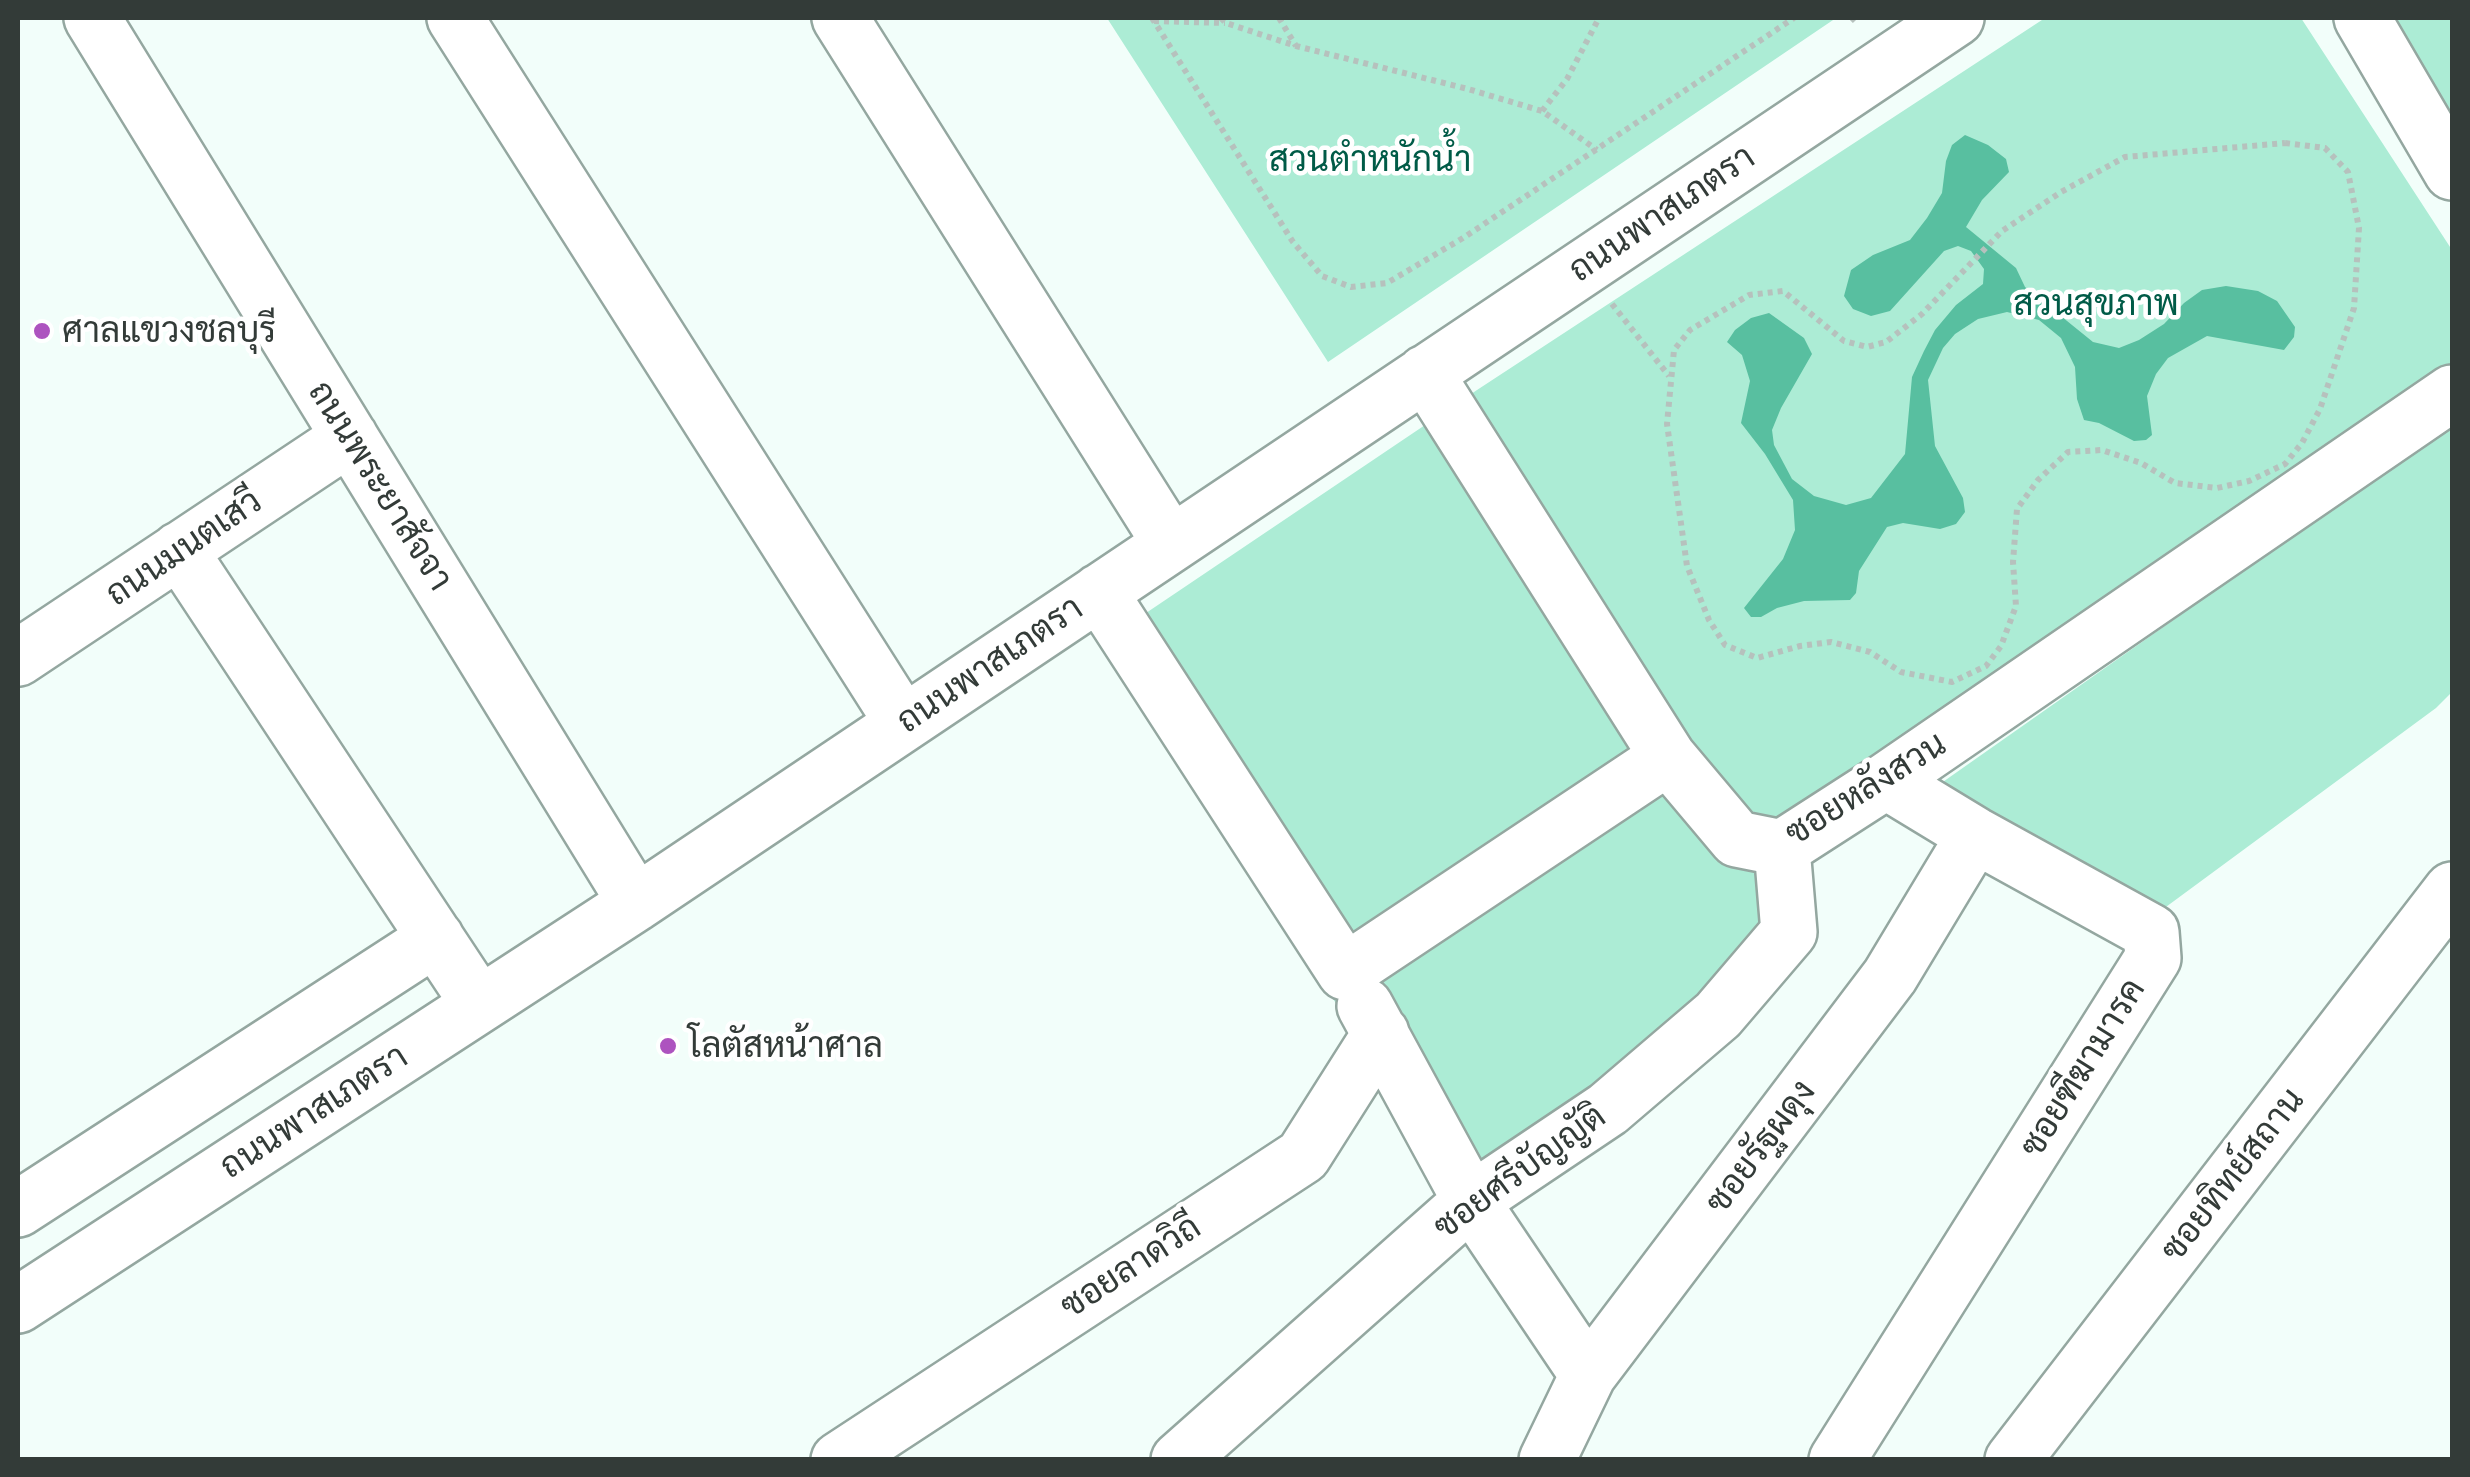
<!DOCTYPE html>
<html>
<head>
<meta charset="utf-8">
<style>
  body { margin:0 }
  #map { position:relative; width:2470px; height:1477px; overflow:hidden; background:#f2fefa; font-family:"Alegreya Sans",sans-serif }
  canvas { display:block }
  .frame { position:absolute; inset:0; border:20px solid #333b38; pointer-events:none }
</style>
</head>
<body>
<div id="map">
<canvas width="2470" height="1477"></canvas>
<div class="frame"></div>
</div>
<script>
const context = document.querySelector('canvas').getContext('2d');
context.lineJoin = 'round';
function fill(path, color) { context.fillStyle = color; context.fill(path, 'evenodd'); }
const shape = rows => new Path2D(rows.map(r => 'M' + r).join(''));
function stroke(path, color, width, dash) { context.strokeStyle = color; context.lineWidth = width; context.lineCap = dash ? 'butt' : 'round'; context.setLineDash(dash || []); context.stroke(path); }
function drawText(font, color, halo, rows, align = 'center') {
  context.font = font + ' "Alegreya Sans",Sarabun,sans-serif'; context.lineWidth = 9; context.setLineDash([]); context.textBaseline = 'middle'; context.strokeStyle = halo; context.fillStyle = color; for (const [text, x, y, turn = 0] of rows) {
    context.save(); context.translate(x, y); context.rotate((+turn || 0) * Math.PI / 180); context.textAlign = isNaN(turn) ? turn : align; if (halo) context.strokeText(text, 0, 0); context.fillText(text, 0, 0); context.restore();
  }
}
const green = shape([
  [1107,18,1836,18,1328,362],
  [2045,18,2301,18,2452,250,2452,391,1770,838,1796,947,1465,1225,1377,1067,1103,642,1477,390],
  [2392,18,2452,18,2452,114],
  [2452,424,2452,692,2436,708,2155,915,1930,791]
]);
const water = shape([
  [1965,135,1988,145,2006,159,2009,172,1982,200,1966,227,2016,268,2025,287,2093,342,2119,348,2139,340,2164,324,2184,303,2202,290,2226,286,2258,291,2277,301,2295,327,2294,337,2284,350,2207,336,2168,358,2156,374,2147,396,2152,435,2146,440,2134,441,2099,423,2084,420,2077,399,2075,367,2061,338,2039,320,2007,312,1978,319,1955,334,1943,348,1928,380,1935,446,1963,498,1965,512,1956,524,1940,529,1903,523,1887,527,1859,571,1856,593,1850,600,1804,601,1777,608,1761,617,1751,617,1744,608,1783,559,1795,530,1793,500,1765,454,1741,423,1750,381,1742,355,1727,342,1735,330,1751,318,1769,313,1804,338,1812,354,1781,408,1772,430,1774,445,1792,479,1814,496,1846,505,1871,498,1905,454,1912,377,1924,351,1935,330,1956,305,1983,284,1984,269,1971,251,1958,246,1944,251,1890,311,1871,316,1853,309,1844,296,1851,270,1873,255,1910,240,1927,218,1942,193,1946,161,1952,145]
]);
const path = shape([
  [1152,18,1293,242,1322,276,1351,287,1387,283,1463,238,1794,18],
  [1221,18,1226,23,1296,46,1468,89,1542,111,1597,150],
  [1279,18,1296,46],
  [1852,18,1855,21],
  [1154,21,1225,23],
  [1542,111,1567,79,1599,18],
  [2285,143,2325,148,2348,172,2359,228,2354,308,2320,409,2302,443,2285,464,2249,481,2217,488,2175,483,2141,463,2102,450,2068,452,2038,480,2017,509,2013,562,2016,606,2001,646,1986,666,1952,682,1901,672,1870,652,1831,642,1800,646,1757,658,1725,645,1709,620,1687,566,1667,424,1674,350,1690,330,1749,295,1783,291,1844,341,1867,347,1886,342,1922,314,2002,231,2061,192,2125,157,2285,143],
  [1612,304,1669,376]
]);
const minor = shape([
  [92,18,636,903],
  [455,18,903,723],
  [840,18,1171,544],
  [2362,18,2452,172],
  [1425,373,1668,757,1737,839,1782,848,1886,781,2452,393],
  [179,550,479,1004],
  [1099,592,1345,972,1668,757],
  [18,658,350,437],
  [1365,1006,1471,1201,1588,1375],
  [18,1209,436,938],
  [18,1305,636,903,1956,18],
  [839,1460,1303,1156,1381,1033],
  [1179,1460,1471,1201,1608,1109,1718,1015,1789,932,1782,848],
  [1547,1460,1588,1375,1890,976,1975,835],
  [1837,1460,2153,958,2151,932,1975,835,1886,781],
  [2013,1460,2452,890]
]);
const markers = [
  [42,331,10,"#ad53bf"],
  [668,1046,10,"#ad53bf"]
];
const parkNames = [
  ["สวนตำหนักน้ำ",1370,160],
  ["สวนสุขภาพ",2096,304]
];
const streetNames = [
  ["ถนนพาสเภตรา",1662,214,-34],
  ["ถนนพระยาสัจจา",380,486,58],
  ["ถนนมนตเสวี",184,548,-34],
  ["ถนนพาสเภตรา",990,665,-34],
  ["ซอยหลังสวน",1866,789,-32],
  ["ซอยฑีฆามารค",2083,1068,-58],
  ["ถนนพาสเภตรา",314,1112,-33],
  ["ซอยรัฐผดุง",1761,1147,-53],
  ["ซอยศรีบัญญัติ",1520,1172,-36],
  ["ซอยทิทย์สถาน",2233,1175,-52],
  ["ซอยลาดวิถี",1131,1267,-33]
];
const poiNames = [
  ["ศาลแขวงชลบุรี",62,331],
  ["โลตัสหน้าศาล",688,1046]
];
fill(green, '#acecd5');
fill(water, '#58bfa0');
stroke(minor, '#94a7a0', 60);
stroke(path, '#b6c1bd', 6, [5, 5]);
stroke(minor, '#fff', 55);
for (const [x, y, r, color] of markers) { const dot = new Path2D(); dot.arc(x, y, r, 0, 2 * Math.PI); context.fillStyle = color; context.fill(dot); stroke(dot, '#fff', 4); }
drawText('35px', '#005b47', '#fff', parkNames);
drawText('35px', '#333b38', '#fff', streetNames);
drawText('35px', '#333b38', '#fff', poiNames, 'left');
</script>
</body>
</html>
